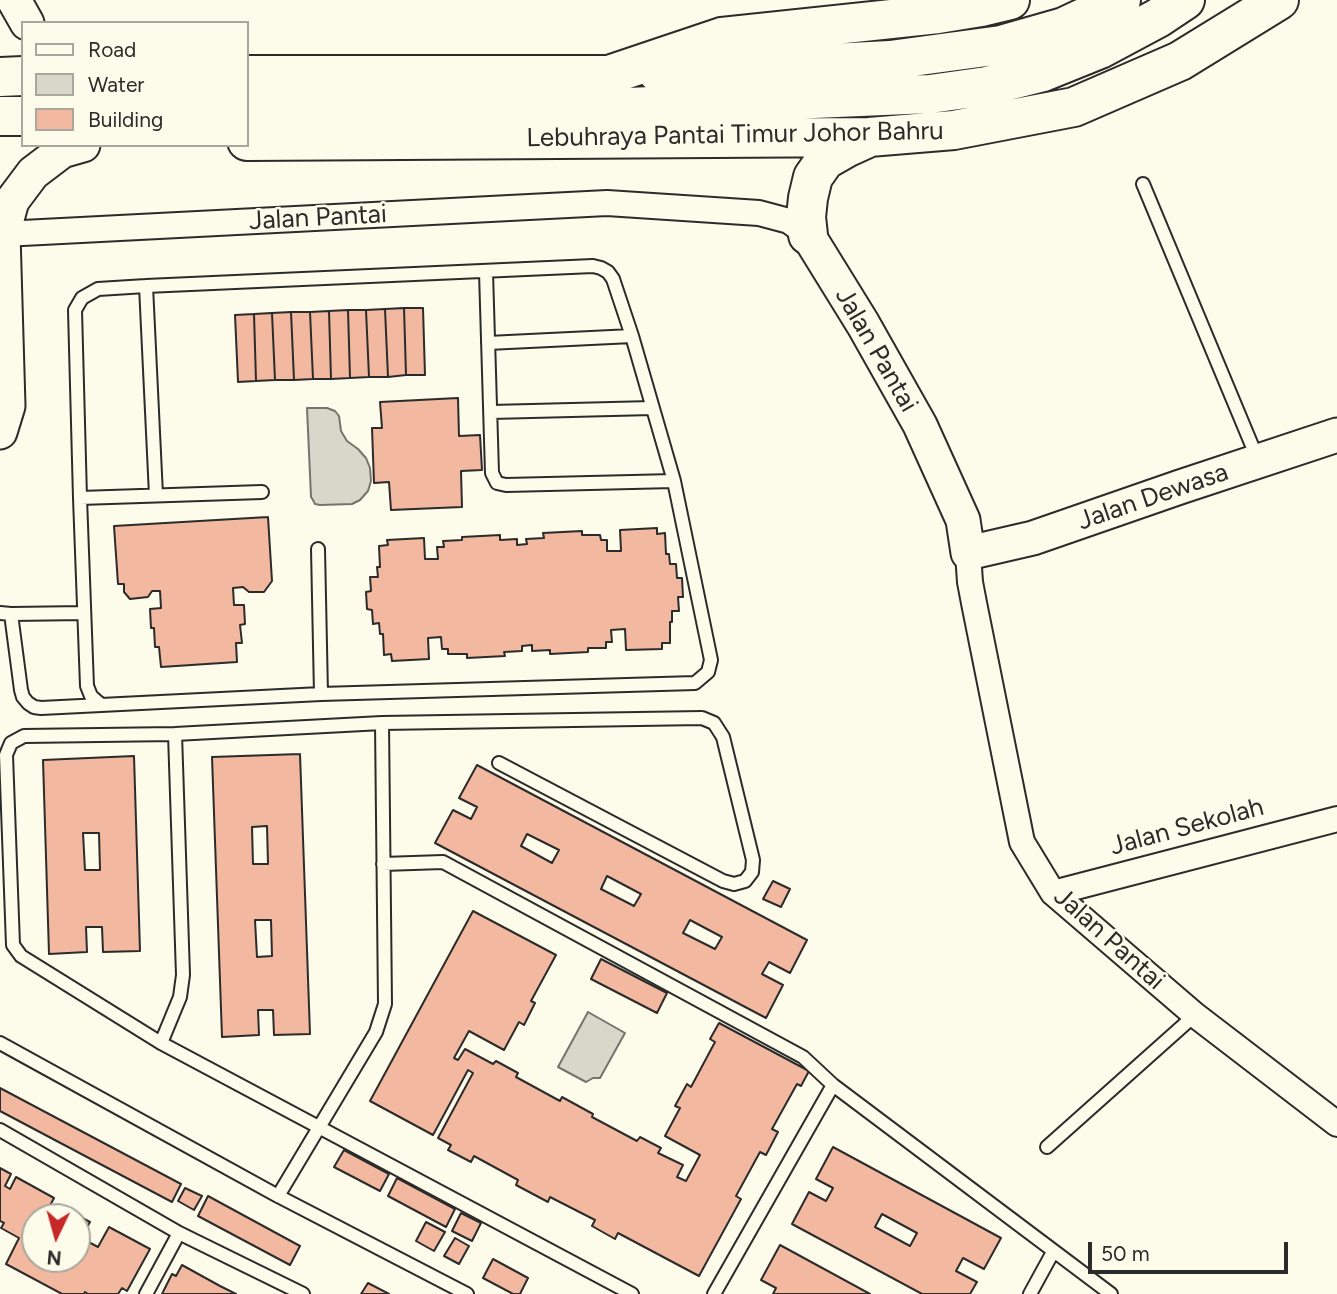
<!DOCTYPE html>
<html>
<head>
<meta charset="utf-8">
<style>
  body { margin:0 }
  #map { position:relative; width:1337px; height:1294px; overflow:hidden; background:#fdfbea; font-family:Figtree,sans-serif }
  canvas { display:block }
  .legend { position:absolute; left:21px; top:21px; width:228px; height:126px; box-sizing:border-box; background:#fdfbea; border:2px solid #a9a89e; margin:0; padding:9px 12px; list-style:none; font-size:21px; color:#2b2b2b }
  .legend li { display:flex; align-items:center; gap:14px; height:35px }
  .legend b { width:35px; border:2px solid #a9a89e }
  .north { position:absolute; left:21px; top:1203px; width:70px; height:70px; box-sizing:border-box; background:#fdfbea; border:2px solid #a9a89e; border-radius:50%; rotate:185deg; font-size:19px; font-weight:700; line-height:28px; text-align:center; color:#2b2b2b }
  .north::after { content:''; display:block; margin:auto; width:24px; height:32px; background:#c62828; clip-path:polygon(50% 0,100% 100%,50% 72%,0 100%) }
  .scale { position:absolute; left:1088px; top:1242px; width:200px; height:32px; box-sizing:border-box; border:4px solid #2b2b2b; border-top:0; padding-left:9px; font-size:21px; line-height:24px; white-space:nowrap; color:#2b2b2b; -webkit-text-stroke:5px #fdfbea; paint-order:stroke }
</style>
</head>
<body>
<div id="map">
<canvas width="1337" height="1294"></canvas>
<ul class="legend">
<li><b style="height:9px;background:#fdfbea"></b>Road</li>
<li><b style="height:19px;background:#d8d7c9"></b>Water</li>
<li><b style="height:19px;background:#f2b8a0"></b>Building</li>
</ul>
<div class="north">N</div>
<div class="scale">50 m</div>
</div>
<script>
const context = document.querySelector('canvas').getContext('2d');
context.lineJoin = 'round';
function fill(path, color) { context.fillStyle = color; context.fill(path, 'evenodd'); }
const shape = rows => new Path2D(rows.map(r => 'M' + r).join(''));
function stroke(path, color, width, dash) { context.strokeStyle = color; context.lineWidth = width; context.lineCap = dash ? 'butt' : 'round'; context.setLineDash(dash || []); context.stroke(path); }
function drawText(font, color, halo, rows, align = 'center') {
  context.font = font + ' Figtree,sans-serif'; context.lineWidth = 5; context.setLineDash([]); context.textBaseline = 'middle'; context.strokeStyle = halo; context.fillStyle = color; for (const [text, x, y, turn = 0] of rows) {
    context.save(); context.translate(x, y); context.rotate((+turn || 0) * Math.PI / 180); context.textAlign = isNaN(turn) ? turn : align; if (halo) context.strokeText(text, 0, 0); context.fillText(text, 0, 0); context.restore();
  }
}
const water = shape([
  [307,408,327,408,335,411,339,416,341,431,347,441,358,449,366,458,370,468,371,481,368,491,360,500,352,504,320,505,315,504,313,500,311,497,307,408],
  [588,1012,625,1033,600,1078,593,1078,586,1082,558,1067,588,1012]
]);
const building = shape([
  [404,308,406,375,388,377,385,309,404,308],
  [404,308,423,308,425,375,406,375,404,308],
  [385,309,388,377,369,377,366,310,385,309],
  [348,310,350,378,331,379,329,311,348,310],
  [348,310,366,310,369,377,350,378,348,310],
  [329,311,331,379,313,379,310,312,329,311],
  [291,312,294,380,275,380,272,313,291,312],
  [291,312,310,312,313,379,294,380,291,312],
  [272,313,275,380,256,381,254,314,272,313],
  [254,314,256,381,238,382,235,315,254,314],
  [458,398,459,436,480,435,482,470,461,471,462,507,391,510,389,482,374,483,372,428,382,428,380,402,458,398],
  [268,517,272,581,264,592,249,592,243,587,233,588,234,605,244,605,245,624,240,625,242,643,236,643,237,662,161,667,159,647,155,647,154,628,151,628,150,609,161,608,160,591,152,591,148,597,130,599,124,592,124,584,118,584,114,526,268,517],
  [657,528,657,534,665,533,666,554,669,554,670,564,676,564,677,578,682,578,683,597,678,597,679,611,672,611,672,622,670,622,670,643,662,643,662,649,626,650,625,629,611,630,612,642,606,642,606,648,588,648,588,652,550,654,550,650,532,651,532,645,522,646,522,651,504,652,505,656,467,658,467,654,448,654,448,649,442,649,441,637,428,638,429,659,392,661,391,654,384,655,383,634,380,634,379,623,373,624,372,610,367,609,366,592,371,591,370,577,378,577,377,567,380,567,379,546,388,545,387,540,424,538,425,559,438,559,437,547,444,547,443,541,462,540,462,537,500,535,500,540,517,539,517,545,527,544,526,539,544,538,543,533,582,531,582,535,600,535,601,540,607,540,607,551,621,551,620,530,657,528],
  [300,754,310,1034,274,1035,273,1010,258,1010,259,1035,222,1037,212,757,300,754],
  [267,826,268,864,253,864,252,827,267,826],
  [255,920,271,920,272,956,257,957,255,920],
  [134,756,140,951,103,952,102,927,86,927,87,952,49,954,43,760,134,756],
  [83,833,99,833,100,870,85,870,83,833],
  [477,765,807,940,790,973,769,962,762,974,783,985,766,1018,435,843,453,810,471,819,477,807,459,798,477,765],
  [527,834,559,850,552,863,521,846,527,834],
  [607,876,641,894,634,906,601,889,607,876],
  [690,920,722,937,715,949,683,933,690,920],
  [773,881,790,889,781,907,763,899,773,881],
  [473,911,556,955,531,1001,535,1003,524,1025,519,1022,504,1050,469,1031,454,1058,458,1060,465,1049,493,1064,496,1061,518,1073,516,1077,560,1101,562,1097,593,1114,592,1117,637,1141,640,1137,661,1148,658,1153,683,1165,677,1177,686,1181,700,1155,665,1136,680,1108,675,1106,687,1084,691,1087,715,1042,710,1039,719,1023,809,1071,801,1086,797,1084,772,1129,778,1132,766,1155,760,1152,736,1196,741,1199,699,1276,618,1233,615,1239,592,1226,595,1220,550,1197,548,1202,516,1185,518,1180,474,1156,471,1162,448,1150,451,1145,438,1138,473,1073,468,1070,433,1135,370,1101,473,911],
  [601,959,667,993,657,1013,591,979,601,959],
  [0,1088,181,1184,172,1202,0,1111,0,1088],
  [833,1147,1001,1238,984,1269,963,1258,956,1271,977,1282,970,1294,922,1294,792,1224,809,1192,826,1201,833,1188,816,1179,833,1147],
  [882,1214,917,1233,910,1246,875,1227,882,1214],
  [344,1150,389,1174,380,1191,334,1167,344,1150],
  [0,1168,11,1174,5,1186,10,1189,16,1177,54,1198,44,1217,35,1217,35,1259,63,1259,66,1261,67,1259,77,1259,77,1217,67,1217,71,1212,90,1222,81,1238,98,1247,109,1227,150,1249,127,1291,122,1288,118,1294,88,1294,85,1292,84,1294,62,1294,6,1264,19,1238,1,1228,4,1223,0,1221,0,1168],
  [397,1178,455,1209,446,1227,388,1196,397,1178],
  [185,1188,202,1196,194,1210,178,1201,185,1188],
  [208,1196,300,1246,290,1265,198,1216,208,1196],
  [461,1213,481,1223,472,1241,452,1231,461,1213],
  [426,1222,445,1232,434,1251,416,1241,426,1222],
  [455,1238,469,1246,459,1264,444,1256,455,1238],
  [780,1245,870,1294,773,1294,776,1288,761,1280,780,1245],
  [493,1259,528,1278,520,1294,513,1294,483,1278,493,1259],
  [182,1265,220,1286,236,1294,162,1294,172,1274,176,1276,182,1265],
  [368,1283,389,1294,361,1294,368,1283]
]);
const lane = shape([
  [1143,184,1258,460],
  [486,272,492,473,497,483,506,485,674,481],
  [146,286,156,495],
  [488,343,632,336],
  [491,412,652,408],
  [80,498,262,492],
  [318,549,321,694],
  [0,613,11,614,21,690,23,697,28,703,34,707,41,708,321,694,695,683,708,672,711,660,674,481,632,336,613,279,608,272,601,268,593,266,146,286,98,289,82,298,75,310,80,498,87,686,91,696,100,704],
  [11,614,84,613],
  [382,723,175,734,24,736,11,743,6,755,13,945,21,956,161,1043,632,1294],
  [383,864,443,862,803,1057,833,1085,1111,1294],
  [0,1043,278,1196,467,1294],
  [161,1043,180,997,183,975,175,734],
  [0,1130,179,1233,303,1294],
  [1047,1147,1195,1015],
  [278,1196,376,1032,385,1004,382,723,702,718,714,723,723,737,753,860,752,872,745,881,734,884,723,881,499,763],
  [146,1294,179,1233],
  [714,1294,833,1085],
  [1030,1294,1053,1252]
]);
const street = shape([
  [3,234,607,203,759,213,789,221,808,235],
  [968,553,970,582,974,603,1022,842,1053,893,1195,1015,1337,1124],
  [1053,893,1337,819]
]);
const secondary = shape([
  [14,0,27,23],
  [808,235,863,324,920,425,963,520,968,553,1033,538,1180,487,1337,435],
  [0,432,8,406,3,234,12,201,33,173,62,151,83,145]
]);
const highway = shape([
  [657,72,890,60,1001,45,1064,27,1121,0],
  [247,75,609,75,722,37,938,14,981,7,1010,0],
  [0,77,23,76],
  [247,113,605,108,930,94,987,86,1043,72,1100,49,1158,18,1185,0],
  [0,116,23,116],
  [247,141,869,137,954,130,1074,107,1180,61,1279,0],
  [808,235,806,217,808,198,813,177,825,160,846,148,868,138]
]);
const streetNames = [
  ["Lebuhraya Pantai Timur Johor Bahru",735,135,-1],
  ["Jalan Pantai",318,218,-3],
  ["Jalan Pantai",876,350,60],
  ["Jalan Dewasa",1153,497,-19],
  ["Jalan Sekolah",1187,827,-15],
  ["Jalan Pantai",1109,939,42]
];
fill(water, '#d8d7c9');
stroke(water, '#74746e', 2);
fill(building, '#f2b8a0');
stroke(building, '#2b2b2b', 2);
stroke(lane, '#2b2b2b', 16);
stroke(street, '#2b2b2b', 28);
stroke(secondary, '#2b2b2b', 37);
stroke(highway, '#2b2b2b', 42);
stroke(lane, '#fdfbea', 12);
stroke(street, '#fdfbea', 24);
stroke(secondary, '#fdfbea', 33);
stroke(highway, '#fdfbea', 38);
drawText('26px', '#2b2b2b', '#fdfbea', streetNames);
</script>
</body>
</html>
